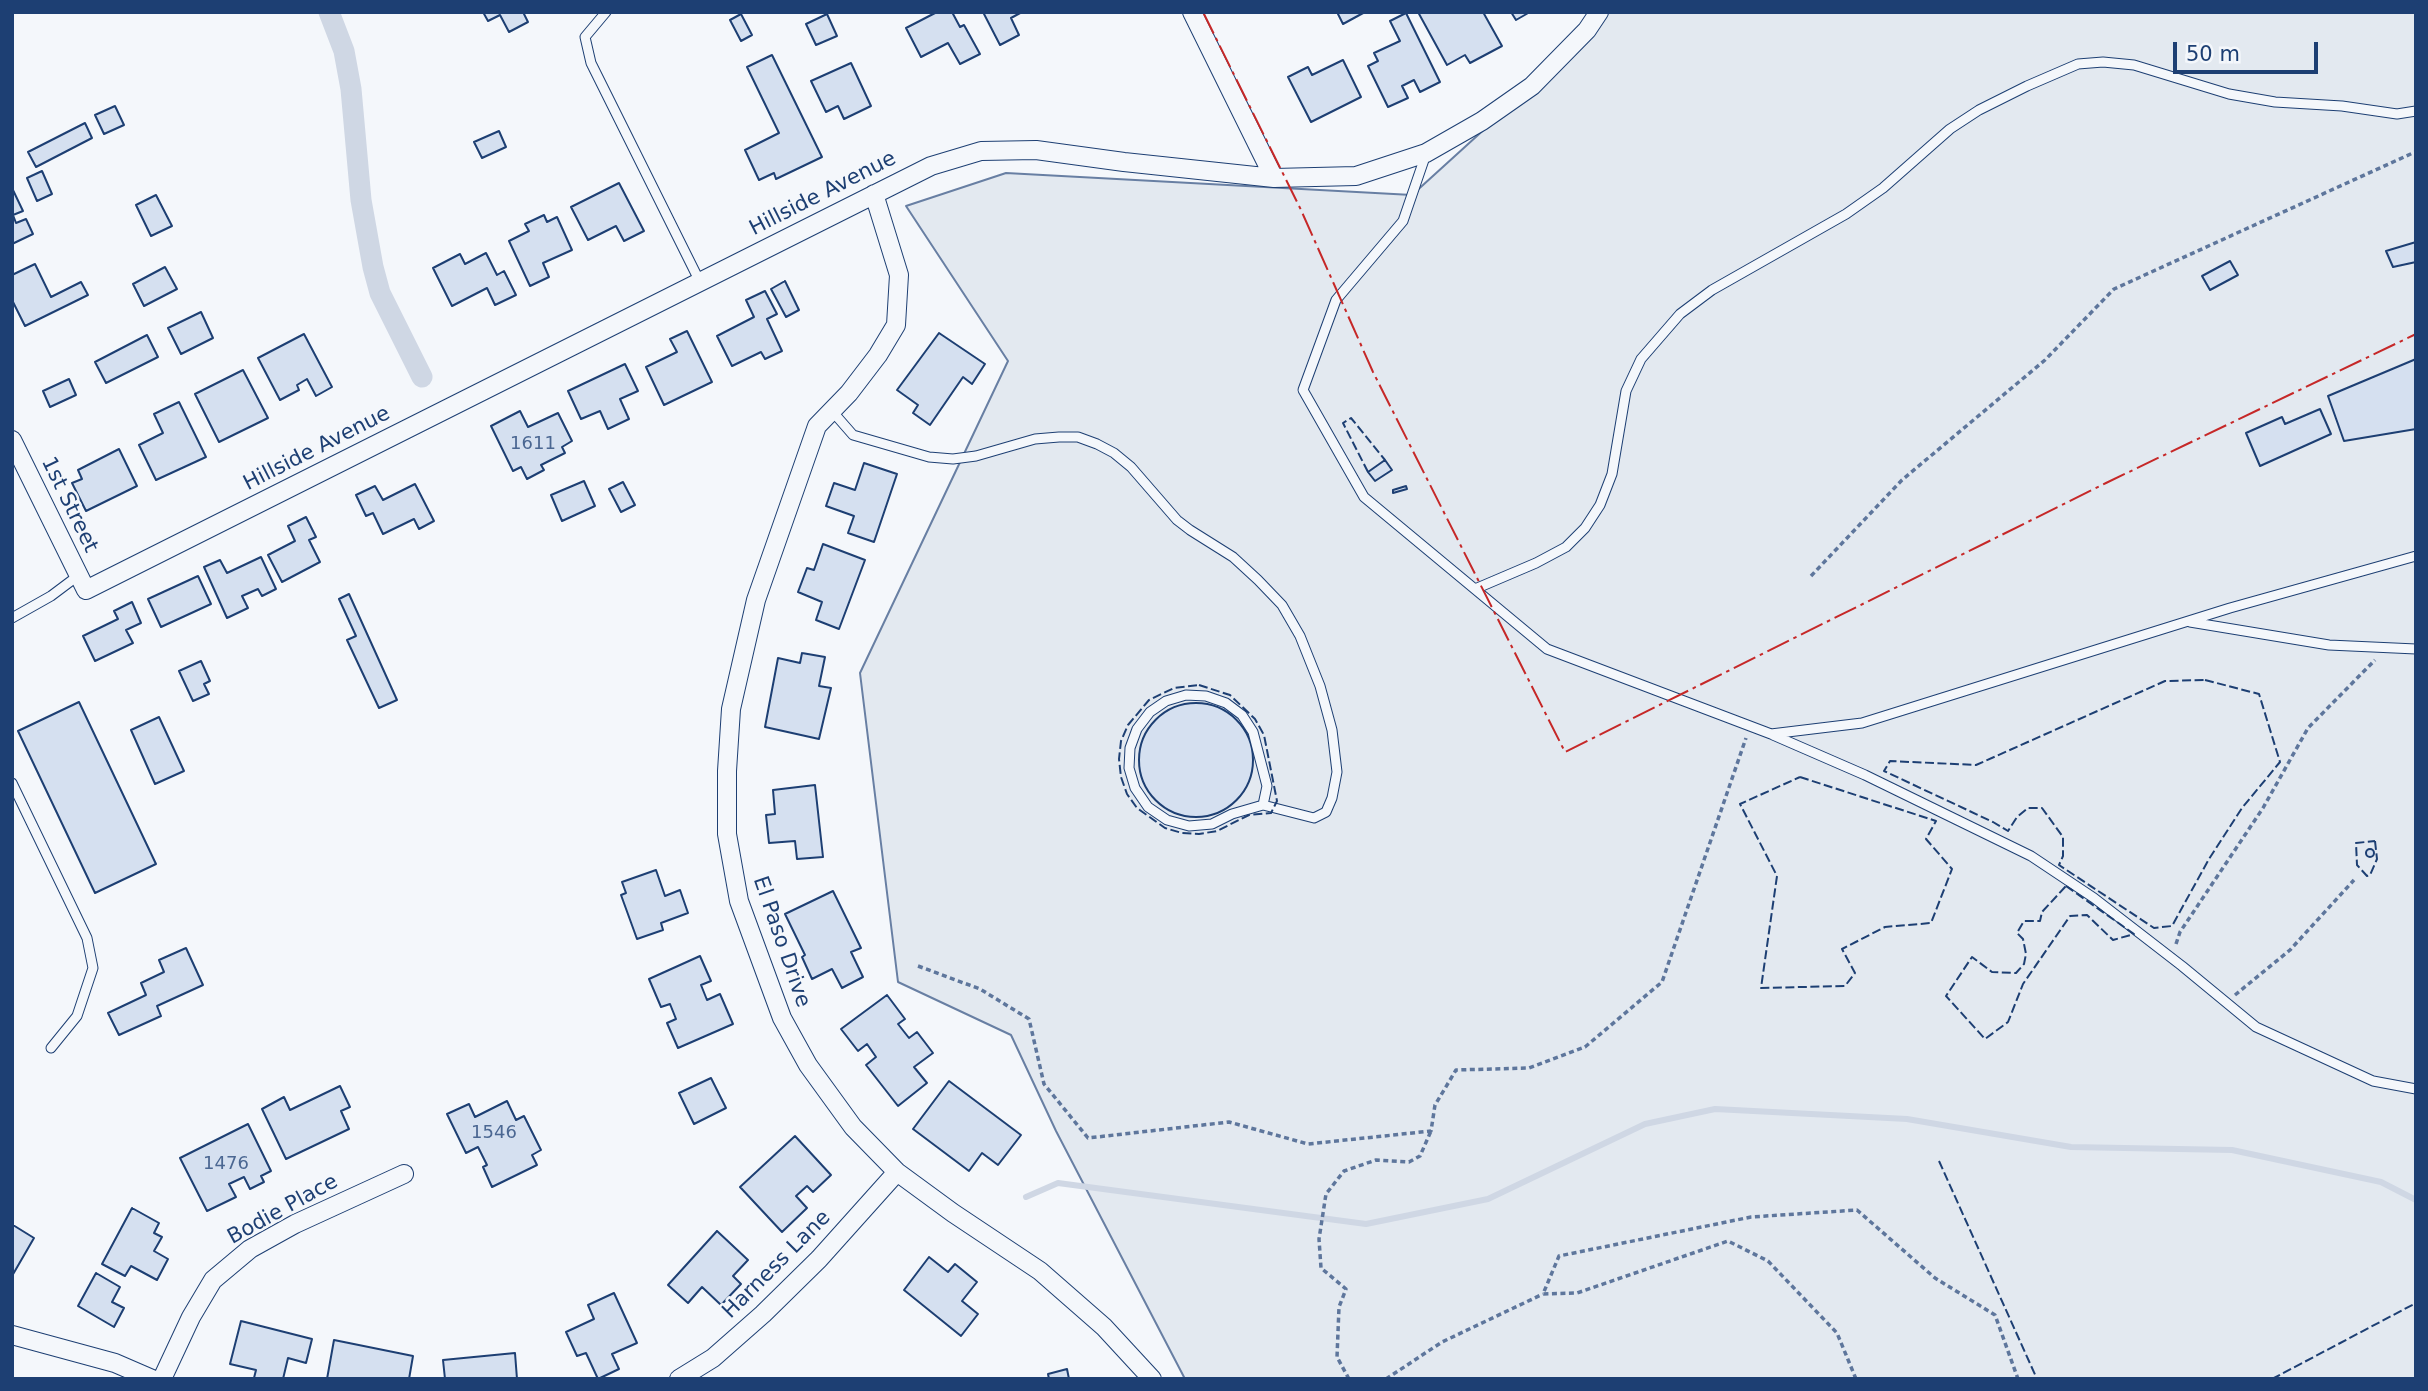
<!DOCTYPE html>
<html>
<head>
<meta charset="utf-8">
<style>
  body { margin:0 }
  #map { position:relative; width:2428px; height:1391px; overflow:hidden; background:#f4f7fb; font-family:"DejaVu Sans",sans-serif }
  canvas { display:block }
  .frame { position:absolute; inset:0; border:14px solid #1d3f73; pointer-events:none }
  .scale { position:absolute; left:2173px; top:42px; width:145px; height:32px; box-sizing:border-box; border:4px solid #1d3f73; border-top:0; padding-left:9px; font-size:21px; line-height:24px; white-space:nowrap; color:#1d3f73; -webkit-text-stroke:5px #f4f7fb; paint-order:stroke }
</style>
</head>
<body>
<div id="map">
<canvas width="2428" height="1391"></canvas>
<div class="frame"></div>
<div class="scale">50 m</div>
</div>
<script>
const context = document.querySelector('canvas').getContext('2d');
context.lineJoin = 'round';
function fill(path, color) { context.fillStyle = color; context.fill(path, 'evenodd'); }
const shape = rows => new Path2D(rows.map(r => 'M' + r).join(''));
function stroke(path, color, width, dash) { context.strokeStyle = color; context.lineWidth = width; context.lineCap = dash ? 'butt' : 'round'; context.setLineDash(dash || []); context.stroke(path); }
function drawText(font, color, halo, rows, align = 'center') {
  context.font = font + ' "DejaVu Sans",sans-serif'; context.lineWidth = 5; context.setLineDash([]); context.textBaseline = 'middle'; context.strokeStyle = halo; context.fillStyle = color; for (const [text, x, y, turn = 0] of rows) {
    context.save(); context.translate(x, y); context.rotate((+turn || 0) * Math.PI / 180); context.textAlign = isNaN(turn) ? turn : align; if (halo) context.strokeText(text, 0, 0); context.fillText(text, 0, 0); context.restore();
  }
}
const green = shape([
  [1599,12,2416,12,2416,1379,1185,1379,1056,1131,1011,1035,898,982,860,673,1008,361,906,206,1006,173,1412,195,1532,86,1599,12]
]);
const stream = shape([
  [1026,1197,1058,1183,1366,1224,1488,1199,1645,1124,1715,1109,1907,1119,2071,1147,2232,1150,2381,1182,2416,1200]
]);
const canal = shape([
  [329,12,344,51,351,89,361,200,373,267,380,293,422,377]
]);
const building = shape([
  [483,12,523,12,528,22,509,32,500,15,488,21,483,12],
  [937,12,952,12,960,27,964,25,980,54,960,64,948,43,921,57,906,28,937,12],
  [983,12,1022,12,1011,18,1019,35,1000,45,983,12],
  [1337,12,1365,12,1343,24,1337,12],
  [1418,12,1483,12,1502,46,1470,63,1465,55,1447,65,1418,12],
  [1511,12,1530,12,1516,20,1511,12],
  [1406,13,1440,82,1420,92,1414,80,1402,86,1408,98,1388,107,1368,66,1378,61,1374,53,1400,41,1390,21,1406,13],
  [741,14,752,35,741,41,730,20,741,14],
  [827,14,837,36,816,45,806,24,827,14],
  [772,55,822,157,776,179,774,173,759,180,745,150,779,133,747,67,772,55],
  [1343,60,1361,97,1311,122,1288,77,1308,67,1312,75,1343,60],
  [851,63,871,106,844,119,838,106,826,112,811,81,851,63],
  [115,106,124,125,104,134,95,115,115,106],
  [85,123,92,138,36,167,28,152,85,123],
  [499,131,506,147,482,158,474,142,499,131],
  [42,171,52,194,37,201,27,178,42,171],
  [619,183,644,231,624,241,616,226,588,240,571,207,619,183],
  [12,188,23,211,13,215,16,223,26,219,33,234,12,244,12,188],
  [156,195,172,226,151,236,136,205,156,195],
  [544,215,547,222,557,217,572,250,543,263,549,277,530,286,509,241,529,231,525,224,544,215],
  [2416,242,2416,262,2393,267,2386,251,2416,242],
  [486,253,497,275,504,271,516,295,495,305,487,288,452,306,433,268,460,254,465,264,486,253],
  [2230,261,2238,275,2210,290,2202,276,2230,261],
  [35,264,51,297,81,282,88,295,25,326,12,300,12,275,35,264],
  [165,267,177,289,144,306,133,284,165,267],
  [785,281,799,310,786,317,771,289,785,281],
  [765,291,777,314,767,319,782,351,765,359,761,352,732,366,717,336,754,317,746,300,765,291],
  [201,312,213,338,181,354,168,328,201,312],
  [687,331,712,382,664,405,646,367,677,352,670,339,687,331],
  [939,333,985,364,972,384,963,377,930,425,913,413,918,405,897,390,939,333],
  [304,334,332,387,316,396,307,379,297,385,299,390,280,400,258,358,304,334],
  [147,335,158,357,106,383,95,362,147,335],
  [2416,359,2416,429,2344,441,2328,396,2416,359],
  [625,364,638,391,620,399,629,419,608,429,600,411,581,419,568,391,625,364],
  [243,370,268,418,219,442,195,394,243,370],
  [69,379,76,395,50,407,43,391,69,379],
  [179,402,206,457,156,480,139,445,163,433,154,414,179,402],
  [2320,409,2331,434,2260,466,2246,433,2282,417,2285,424,2320,409],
  [520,411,528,427,558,413,572,441,562,447,565,453,541,465,544,470,527,479,521,467,513,471,491,426,520,411],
  [119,449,137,486,86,511,72,483,82,479,78,470,119,449],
  [1385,460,1392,470,1375,481,1368,472,1385,460],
  [864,463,897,474,874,542,848,533,854,516,826,506,834,483,855,490,864,463],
  [584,481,595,506,562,521,551,495,584,481],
  [623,482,635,505,621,512,609,489,623,482],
  [415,484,434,521,419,529,414,519,383,534,373,513,366,516,356,495,375,486,383,500,415,484],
  [1406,486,1407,489,1393,493,1393,490,1406,486],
  [306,517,316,537,309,540,320,562,282,582,268,555,295,541,288,526,306,517],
  [823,544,865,560,839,629,816,620,822,602,798,592,807,568,814,570,823,544],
  [261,557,276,589,262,596,258,589,242,596,248,608,227,618,204,567,220,560,227,573,261,557],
  [198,576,211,604,161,627,148,599,198,576],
  [349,594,397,700,379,708,347,640,356,636,339,599,349,594],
  [132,602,141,623,126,630,133,643,95,661,83,636,118,619,114,611,132,602],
  [802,653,825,657,819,686,831,688,819,739,765,727,778,658,800,663,802,653],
  [201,661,210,681,204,684,209,694,193,701,179,671,201,661],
  [79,702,156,864,95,893,18,731,79,702],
  '1139 760a57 57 0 1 1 114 0a57 57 0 1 1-114 0Z',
  [159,717,184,771,155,784,131,730,159,717],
  [815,785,823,857,797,859,795,841,769,843,766,815,775,814,773,790,815,785],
  '2366 853a4 4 0 1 1 8 0a4 4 0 1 1-8 0Z',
  [656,870,665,896,680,890,688,913,661,923,663,930,637,939,621,895,626,893,622,882,656,870],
  [833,891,861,948,851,952,863,977,842,988,832,969,812,979,802,957,805,955,785,914,833,891],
  [186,948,203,985,157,1006,161,1016,119,1035,108,1013,146,995,141,983,164,972,159,960,186,948],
  [700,956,711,981,701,985,707,1000,720,994,733,1024,678,1048,667,1023,676,1019,670,1004,661,1007,649,979,700,956],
  [887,995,905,1019,898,1024,909,1038,917,1032,933,1053,914,1067,927,1083,898,1106,866,1065,876,1057,867,1044,858,1051,841,1029,887,995],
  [711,1078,726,1108,694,1124,679,1093,711,1078],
  [949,1081,1021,1135,998,1165,982,1153,969,1171,913,1129,949,1081],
  [340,1086,350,1107,341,1111,349,1129,286,1159,262,1109,284,1097,290,1110,340,1086],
  [507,1101,516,1120,524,1116,541,1150,532,1155,537,1165,492,1187,483,1167,487,1165,478,1147,466,1153,447,1114,469,1104,475,1117,507,1101],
  [248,1124,271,1171,261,1176,264,1182,250,1189,244,1177,229,1184,236,1197,207,1211,180,1158,248,1124],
  [795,1136,831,1175,813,1192,807,1186,796,1196,807,1208,782,1232,740,1187,795,1136],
  [132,1208,159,1223,154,1233,162,1237,154,1251,168,1259,157,1280,131,1266,125,1276,102,1264,132,1208],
  [13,1225,34,1238,12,1276,12,1227,13,1225],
  [717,1231,748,1260,733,1276,741,1284,721,1305,702,1287,688,1303,668,1285,717,1231],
  [929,1257,948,1272,955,1264,977,1282,962,1301,978,1314,961,1336,904,1290,929,1257],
  [96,1273,120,1287,112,1302,124,1308,114,1327,78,1306,96,1273],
  [614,1293,637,1343,612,1354,619,1369,598,1379,586,1353,577,1356,566,1332,594,1319,588,1305,614,1293],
  [241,1321,312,1339,306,1363,288,1358,283,1379,254,1378,256,1370,230,1364,241,1321],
  [334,1340,413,1356,409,1379,327,1379,334,1340],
  [515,1353,517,1379,445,1379,443,1360,515,1353],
  [1067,1369,1069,1379,1049,1379,1048,1374,1067,1369]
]);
const path = shape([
  [1811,576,1902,480,2045,360,2114,289,2415,152],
  [2176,944,2180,932,2263,808,2308,728,2375,660],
  [918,966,980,989,1029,1019,1044,1084,1088,1138,1229,1122,1308,1144,1431,1131,1435,1105,1456,1070,1529,1068,1585,1047,1662,982,1746,738],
  [2235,995,2290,950,2354,880],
  [1349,1379,1337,1357,1339,1307,1346,1289,1321,1268,1319,1239,1326,1194,1344,1171,1376,1160,1409,1162,1420,1156,1431,1131],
  [1386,1379,1442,1342,1543,1294],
  [1856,1379,1837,1333,1768,1261,1728,1241,1577,1293,1543,1294,1559,1256,1751,1217,1857,1210,1935,1278,1995,1315,2018,1379]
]);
const lane = shape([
  [606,12,585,37,591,63,700,282],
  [1426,154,1403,221,1336,300,1303,390,1364,497,1547,649,1771,734,1862,723,2230,608,2416,556],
  [832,411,853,435,929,457,953,459,976,456,1035,439,1059,437,1078,437,1097,444,1114,453,1131,467,1177,520,1190,530,1233,557,1258,580,1282,605,1300,636,1320,686,1332,730,1337,772,1332,798,1326,812,1314,818,1263,805],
  [1475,589,1536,563,1566,547,1585,528,1600,505,1612,474,1626,391,1641,359,1680,314,1712,290,1846,214,1883,188,1950,129,1979,110,2027,86,2078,64,2103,62,2134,65,2229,94,2275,102,2342,106,2397,114,2416,111],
  [12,618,51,596,79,575],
  [2190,622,2329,645,2416,649],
  [1186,695,1206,696,1226,703,1242,715,1253,732,1267,786,1263,805,1232,814,1212,824,1189,826,1167,820,1148,807,1135,788,1129,768,1130,748,1137,729,1150,712,1166,701,1186,695],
  [1773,735,1865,775,2031,856,2094,898,2182,966,2256,1027,2373,1081,2416,1089],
  [12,783,87,938,93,968,77,1016,51,1048]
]);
const street = shape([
  [1192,12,1274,178],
  [874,194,899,275,896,325,878,355,849,393,817,426,756,600,731,709,727,771,727,834,739,901,782,1018,808,1065,853,1127,897,1172,953,1213,1040,1271,1104,1327,1152,1379],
  [12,440,86,590,931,166,981,151,1036,150,1124,162,1274,178,1356,176,1426,153,1482,121,1532,86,1587,30,1599,12],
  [12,1335,115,1363,152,1379],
  [162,1379,191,1317,213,1280,250,1249,295,1224,404,1174],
  [679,1379,713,1358,763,1314,819,1259,897,1172]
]);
const fence = shape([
  [1368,472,1343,423,1351,418,1385,460],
  [2205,680,2259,694,2280,762,2242,808,2209,859,2172,926,2154,928,2059,865,2063,856,2063,837,2042,808,2028,808,2017,817,2008,831,1993,822,1884,771,1890,761,1976,765,2165,681,2205,680],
  [1199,685,1230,695,1255,719,1264,735,1277,801,1271,813,1249,815,1217,831,1199,834,1182,833,1165,828,1137,808,1127,794,1121,777,1119,759,1121,741,1128,725,1149,700,1174,688,1199,685],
  [1800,777,1936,821,1926,839,1952,869,1931,923,1885,927,1842,949,1855,973,1845,986,1761,988,1777,876,1740,804,1800,777],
  [2375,841,2377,859,2370,875,2367,876,2357,865,2356,843,2375,841],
  [2066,886,2134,934,2113,940,2087,915,2070,916,2023,984,2008,1022,1985,1039,1946,996,1972,957,1992,972,2016,973,2024,964,2026,954,2023,939,2017,933,2024,921,2040,921,2042,912,2066,886],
  [1939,1161,2037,1379],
  [2272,1379,2416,1303]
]);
const power = shape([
  [1203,12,1301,210,1373,372,1565,752,2106,483,2416,334]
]);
const numberNames = [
  ["1611",533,444],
  ["1546",494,1133],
  ["1476",226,1164]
];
const streetNames = [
  ["Hillside Avenue",823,194,-27],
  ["Hillside Avenue",317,449,-27],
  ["1st Street",69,505,64],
  ["El Paso Drive",781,942,71],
  ["Bodie Place",283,1210,-29],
  ["Harness Lane",777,1265,-45]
];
fill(green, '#e3e9f0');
stroke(green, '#687fa3', 2);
stroke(stream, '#cfd7e4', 6);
stroke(canal, '#cfd7e4', 21);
fill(building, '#d5e0f0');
stroke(building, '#1d3f73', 2);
stroke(lane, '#1d3f73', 11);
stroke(street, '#1d3f73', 20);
stroke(path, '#5e769c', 3.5, [5, 3.5]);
stroke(lane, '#f4f7fb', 9);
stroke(street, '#f4f7fb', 18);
stroke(fence, '#1d3f73', 2, [9, 3.5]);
stroke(power, '#c62828', 2, [24, 5, 3.5, 5]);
drawText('18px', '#4b6792', null, numberNames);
drawText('21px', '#1d3f73', '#f4f7fb', streetNames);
</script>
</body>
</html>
